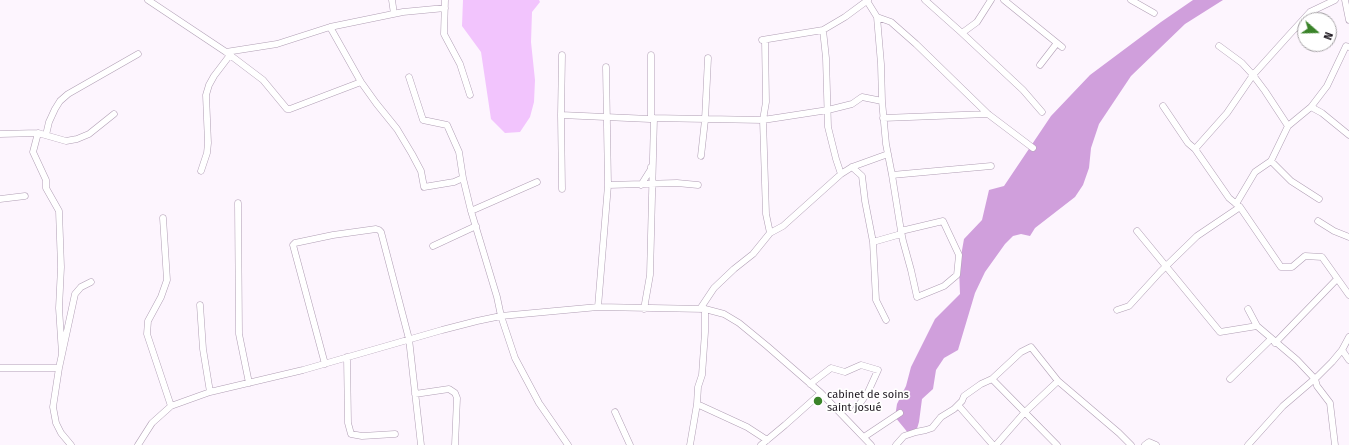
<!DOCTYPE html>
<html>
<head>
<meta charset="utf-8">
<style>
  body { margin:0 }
  #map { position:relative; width:1349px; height:445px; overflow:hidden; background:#fdf5fe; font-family:"Fira Sans",sans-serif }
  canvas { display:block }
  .north { position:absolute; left:1297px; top:12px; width:40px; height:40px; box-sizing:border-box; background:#fff; border:1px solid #a5a2a5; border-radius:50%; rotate:110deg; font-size:11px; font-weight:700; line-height:16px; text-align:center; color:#1d171f }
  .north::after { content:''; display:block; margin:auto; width:14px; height:18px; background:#3a8329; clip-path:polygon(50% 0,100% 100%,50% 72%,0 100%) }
</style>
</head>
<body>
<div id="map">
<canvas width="1349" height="445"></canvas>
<div class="north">N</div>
</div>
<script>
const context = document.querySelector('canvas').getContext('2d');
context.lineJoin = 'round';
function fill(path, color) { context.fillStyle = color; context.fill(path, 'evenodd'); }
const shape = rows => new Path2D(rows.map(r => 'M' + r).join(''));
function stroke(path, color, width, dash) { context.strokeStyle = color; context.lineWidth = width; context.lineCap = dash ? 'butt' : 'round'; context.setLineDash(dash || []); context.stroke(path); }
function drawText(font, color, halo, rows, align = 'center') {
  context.font = font + ' "Fira Sans",sans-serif'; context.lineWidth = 3.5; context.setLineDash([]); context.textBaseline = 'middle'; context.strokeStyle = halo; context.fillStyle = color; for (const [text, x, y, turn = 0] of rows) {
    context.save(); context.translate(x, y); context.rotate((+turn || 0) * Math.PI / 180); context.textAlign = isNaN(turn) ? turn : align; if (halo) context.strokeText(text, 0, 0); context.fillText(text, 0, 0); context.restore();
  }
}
const green = shape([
  [463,0,539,0,540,2,532,12,531,42,535,80,534,102,530,117,520,132,505,133,491,119,481,52,462,26]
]);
const forest = shape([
  [1193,0,1223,0,1185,24,1131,76,1099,124,1091,148,1089,168,1083,185,1075,197,1035,228,1030,236,1021,234,1013,236,1005,244,985,272,975,293,958,350,944,358,936,370,933,389,922,399,919,422,916,432,909,434,895,417,897,404,906,386,911,367,935,319,960,294,959,267,964,239,982,220,989,190,1004,186,1051,116,1090,75,1161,22]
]);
const street = shape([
  [148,0,226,52,263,80,287,109,290,109,361,82],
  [392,0,394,14],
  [445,0,444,34,460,64,470,95],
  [925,0,962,33,977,22,991,0],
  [1004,0,1062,47],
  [1131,0,1154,13],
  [1335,0,1310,12,1289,35,1253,75,1227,113,1195,149,1229,198,1240,207,1281,267,1292,267,1305,256,1322,257,1349,295],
  [1345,0,1349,20],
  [867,1,877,17,891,22,916,44,988,114,1033,148],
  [877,17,881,64,882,101,886,144,892,175,901,231,903,241,911,270,917,297,944,286,957,275,959,255,943,221,901,231],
  [330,27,361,82,376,103,397,129,412,154,421,171,424,187,454,182,463,178,471,211,497,297,501,316,515,358,539,403,568,445],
  [823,30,826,58,828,127,836,159,841,174],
  [962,33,1023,90,1042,112],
  [762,40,823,30,845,17,868,0],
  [765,40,766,102,763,120,766,214,770,233],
  [1219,46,1242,63,1253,75,1265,91,1288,126],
  [226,52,277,44,330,27,403,12,445,8],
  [1040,65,1057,43],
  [409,77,423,120,447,125,459,152,463,178],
  [1163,106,1188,143,1195,149],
  [1311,107,1322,113,1349,135],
  [561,115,650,119,651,118,763,120,828,110,852,104,862,97,882,101],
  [651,118,651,55],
  [883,118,988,114],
  [38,133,33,152,46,180,46,188,59,211,61,267,59,308,62,354],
  [0,134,38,133,66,141,77,139,89,134,114,114],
  [46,135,49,122,55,109,60,101,68,94,138,54],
  [701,156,705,120,708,58],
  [1271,161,1291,181,1319,199],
  [852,167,862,176,865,201,873,242,876,300,886,320],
  [201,171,207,153,208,143,206,95,209,85,214,76,230,55],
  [892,175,991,166],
  [608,185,677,183,698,185],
  [641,185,651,169,651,167],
  [562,189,561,115,562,55],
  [0,199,25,196],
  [238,203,239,334,249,383],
  [1236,204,1255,172,1271,161,1288,126,1311,107,1327,86,1346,46,1349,47],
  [471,211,537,182],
  [163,218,167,280,161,297,148,321,147,334,171,406],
  [1318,221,1334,231,1349,237],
  [1137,231,1220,332,1257,326],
  [873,242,901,234],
  [433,246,476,226],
  [200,305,203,349,210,392],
  [598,307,608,185,606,67],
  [644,309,650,275,654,118],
  [700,309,714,288,734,269,753,254,770,233,783,226,841,174,852,167,888,154],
  [1248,309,1257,326,1297,360,1315,379,1317,386,1330,403,1335,445],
  [1117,310,1129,306,1160,272,1197,236,1240,207],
  [1275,343,1337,279],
  [1342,350,1349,360],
  [347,357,348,423,351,434,362,436,395,434],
  [325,364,293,245,295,243,333,235,376,229,379,230,381,232,409,339,421,445],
  [0,368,59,368],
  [992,379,1057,445],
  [1230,379,1271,339],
  [810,384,831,368,845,372,861,365,878,370,868,392,856,409],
  [415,394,449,389,455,393,457,398,455,445],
  [697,404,747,427,767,440],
  [958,405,993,445],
  [615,412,630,445],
  [864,437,900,413],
  [71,445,61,433,56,423,53,407,59,368,75,294,81,287,91,282],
  [138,445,152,423,171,406,210,392,303,370,442,330,477,321,501,316,598,307,705,309,724,314,739,323,767,346,821,393,871,445],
  [690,445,697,404,698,387,702,375,705,332,705,309],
  [761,445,785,425,821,393],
  [896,445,904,436,916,432,926,430,932,428,941,417,954,409,962,401,964,396,981,384,992,379,1021,352,1031,347,1058,381,1119,433,1131,445],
  [996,445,1025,412,1058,381],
  [1145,445,1149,442,1156,445],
  [1248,445,1283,406,1318,376,1332,362,1342,350,1349,337]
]);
const markers = [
  [818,401,5,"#3a8329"]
];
const poiNames = [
  ["cabinet de soins",827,395],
  ["saint josué",827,408]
];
fill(green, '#f2c4fd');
fill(forest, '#d09fdc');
stroke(street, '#b09eb4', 7);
stroke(street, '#fff', 6);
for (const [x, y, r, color] of markers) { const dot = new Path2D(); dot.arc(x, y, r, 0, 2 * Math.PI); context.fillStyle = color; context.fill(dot); stroke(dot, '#fff', 1.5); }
drawText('11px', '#1d171f', '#fff', poiNames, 'left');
</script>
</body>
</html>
